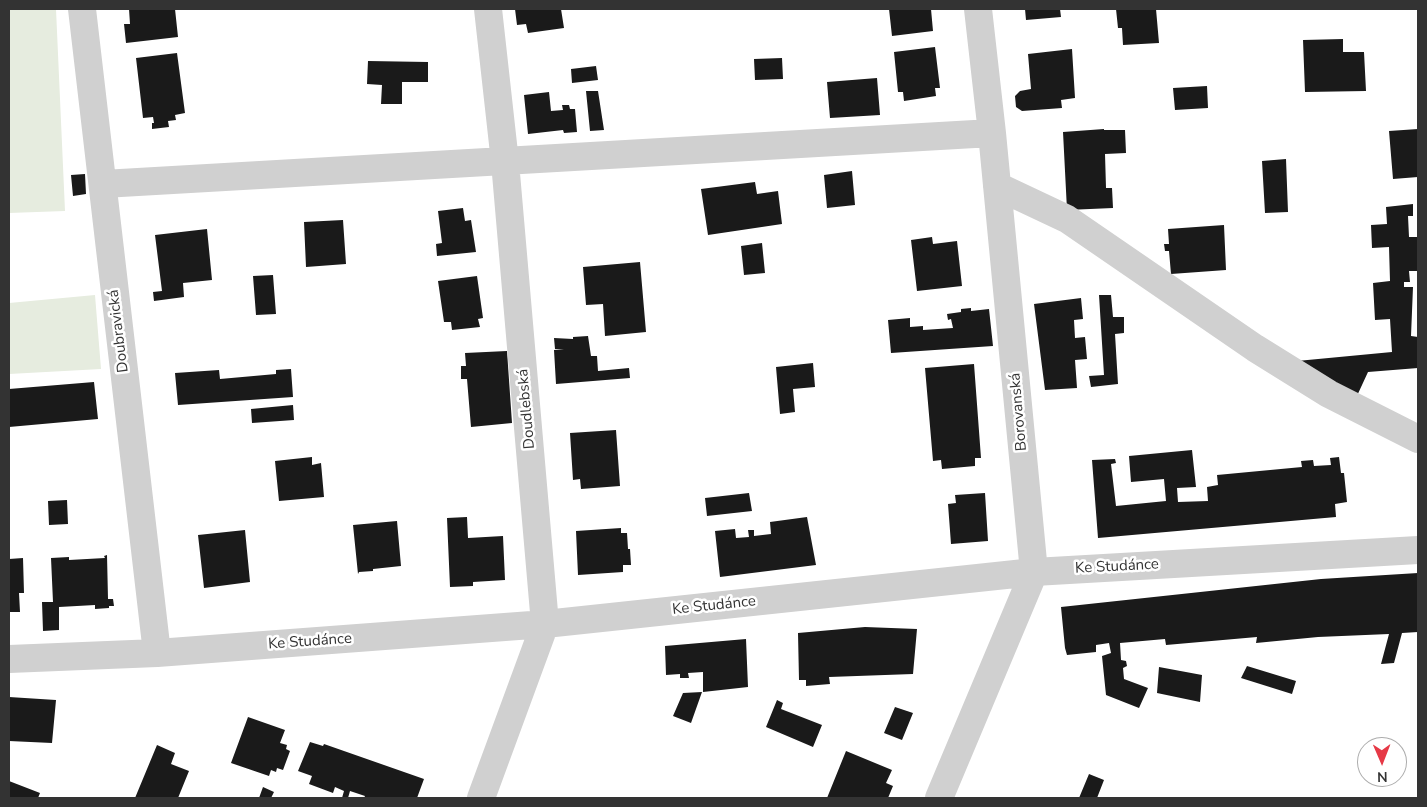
<!DOCTYPE html>
<html>
<head>
<meta charset="utf-8">
<style>
  body { margin:0 }
  #map { position:relative; width:1427px; height:807px; overflow:hidden; background:#fff; font-family:"Nunito Sans",sans-serif }
  canvas { display:block }
  .frame { position:absolute; inset:0; border:10px solid #333; pointer-events:none }
  .north { position:absolute; left:1357px; top:737px; width:50px; height:50px; box-sizing:border-box; background:#fff; border:1px solid #adadad; border-radius:50%; rotate:179deg; font-size:14px; font-weight:700; line-height:20px; text-align:center; color:#333 }
  .north::after { content:''; display:block; margin:auto; width:18px; height:22px; background:#e63946; clip-path:polygon(50% 0,100% 100%,50% 72%,0 100%) }
</style>
</head>
<body>
<div id="map">
<canvas width="1427" height="807"></canvas>
<div class="frame"></div>
<div class="north">N</div>
</div>
<script>
const context = document.querySelector('canvas').getContext('2d');
context.lineJoin = 'round';
function fill(path, color) { context.fillStyle = color; context.fill(path, 'evenodd'); }
const shape = rows => new Path2D(rows.map(r => 'M' + r).join(''));
function stroke(path, color, width, dash) { context.strokeStyle = color; context.lineWidth = width; context.lineCap = dash ? 'butt' : 'round'; context.setLineDash(dash || []); context.stroke(path); }
function drawText(font, color, halo, rows, align = 'center') {
  context.font = font + ' "Nunito Sans",sans-serif'; context.lineWidth = 5; context.setLineDash([]); context.textBaseline = 'middle'; context.strokeStyle = halo; context.fillStyle = color; for (const [text, x, y, turn = 0] of rows) {
    context.save(); context.translate(x, y); context.rotate((+turn || 0) * Math.PI / 180); context.textAlign = isNaN(turn) ? turn : align; if (halo) context.strokeText(text, 0, 0); context.fillText(text, 0, 0); context.restore();
  }
}
const green = shape([
  [9,9,56,9,65,211,9,213],
  [95,295,101,369,9,374,9,303]
]);
const building = shape([
  [129,9,175,9,178,37,126,43,124,24,130,24],
  [515,9,561,9,564,28,528,33,526,24,517,25],
  [889,9,931,9,933,31,892,36],
  [1025,9,1060,9,1061,17,1026,20],
  [1116,9,1156,9,1159,43,1123,45,1122,28,1118,28],
  [1343,39,1343,52,1364,52,1366,91,1305,92,1303,40],
  [935,47,940,88,935,88,936,96,904,101,903,92,898,92,894,52],
  [1072,49,1075,98,1061,100,1062,108,1022,111,1016,107,1015,96,1020,91,1031,89,1028,54],
  [177,53,185,113,175,115,176,120,168,121,169,127,152,129,152,123,154,123,153,117,143,118,136,58],
  [782,58,783,79,755,80,754,59],
  [368,61,428,62,428,82,402,82,402,104,381,104,382,85,367,84],
  [596,66,598,80,572,83,571,69],
  [877,78,880,115,830,118,827,82],
  [1207,86,1208,108,1175,110,1173,88],
  [586,91,598,91,604,130,590,131],
  [549,92,551,111,563,110,562,105,569,105,570,109,575,109,577,132,564,133,563,130,528,134,524,95],
  [1104,129,1104,130,1125,130,1126,153,1105,154,1106,188,1112,188,1113,208,1067,210,1063,132],
  [1418,129,1418,177,1393,179,1389,131],
  [1286,159,1288,212,1265,213,1262,161],
  [852,171,855,205,827,208,824,175],
  [85,174,86,194,73,196,71,175],
  [755,182,757,194,778,191,782,224,708,235,701,189],
  [1413,204,1413,216,1408,216,1409,237,1418,237,1418,271,1409,271,1410,282,1404,282,1404,287,1413,287,1411,336,1418,337,1418,368,1368,372,1356,398,1297,361,1392,352,1390,319,1375,320,1373,283,1390,281,1389,247,1372,248,1371,225,1387,224,1386,207],
  [463,208,465,221,471,220,476,252,437,256,436,244,442,243,438,211],
  [343,220,346,264,306,267,304,222],
  [1224,225,1226,270,1171,274,1169,251,1165,251,1164,244,1169,244,1168,229],
  [207,229,212,280,183,283,184,297,154,301,153,292,162,291,155,235],
  [932,237,933,244,957,241,962,286,917,291,911,240],
  [762,243,765,273,744,275,741,246],
  [640,262,646,332,605,336,603,304,586,305,583,267],
  [273,275,276,314,256,315,253,276],
  [477,276,483,318,478,319,480,327,452,330,451,322,444,322,438,281],
  [1099,295,1111,295,1113,317,1124,317,1124,333,1115,334,1118,384,1091,387,1089,376,1104,375],
  [1081,298,1083,319,1074,320,1075,338,1085,337,1087,359,1075,360,1077,388,1045,390,1034,304],
  [971,308,971,311,989,309,993,346,891,353,888,320,910,318,910,327,923,326,923,330,953,328,951,319,948,320,947,314,961,312,961,309],
  [588,336,591,356,597,356,598,371,629,368,630,378,556,384,554,350,564,349,555,349,554,338,573,339,573,337],
  [507,351,512,423,471,427,467,379,461,379,461,366,466,366,465,353],
  [813,363,815,387,793,389,795,412,780,414,776,367],
  [974,364,981,458,975,458,975,466,942,469,941,460,933,461,925,368],
  [291,369,293,397,178,405,175,373,219,370,220,379,276,374,276,370],
  [94,382,98,419,9,427,9,389],
  [293,405,294,420,252,423,251,409],
  [616,430,620,486,581,489,580,479,573,480,570,433],
  [1192,450,1196,487,1177,488,1178,502,1208,501,1207,487,1218,485,1217,475,1302,467,1301,461,1313,460,1314,466,1331,465,1330,458,1339,457,1341,473,1344,473,1347,502,1335,504,1336,517,1098,538,1092,460,1115,459,1116,463,1111,464,1116,506,1166,501,1164,479,1131,482,1129,456],
  [312,457,312,465,321,463,324,497,279,501,275,461],
  [749,493,752,511,707,516,705,498],
  [985,493,988,541,951,544,948,504,956,503,955,495],
  [67,500,68,524,49,525,48,501],
  [467,517,468,538,503,536,505,580,473,582,473,586,450,587,447,518],
  [807,517,816,565,720,577,715,531,735,529,736,538,749,537,748,530,754,530,754,536,771,534,770,522],
  [397,521,401,566,373,569,373,571,359,572,358,574,353,525],
  [621,528,621,533,627,533,628,549,630,549,631,565,623,565,623,572,578,575,576,531],
  [245,530,250,582,204,588,198,535],
  [107,555,108,599,113,599,114,606,109,606,109,608,95,609,95,605,59,607,59,630,43,631,42,602,53,602,51,558,69,557,69,560,105,558,104,556],
  [23,558,24,593,19,593,20,612,9,612,9,559],
  [1418,573,1418,632,1402,633,1394,663,1381,664,1389,634,1318,637,1256,643,1257,637,1166,645,1165,639,1120,643,1121,660,1126,661,1127,666,1123,668,1124,679,1148,688,1139,708,1106,695,1102,656,1111,653,1109,643,1096,645,1096,652,1067,655,1065,648,1061,607,1321,579],
  [865,627,917,629,913,674,829,677,830,684,806,686,806,680,799,680,798,633],
  [746,639,748,687,703,692,703,672,688,673,689,678,680,678,680,674,666,675,665,646],
  [1247,666,1296,681,1292,694,1241,678],
  [1159,667,1202,675,1200,702,1157,693],
  [702,692,691,723,673,716,683,693],
  [9,697,56,700,52,743,9,741],
  [777,700,783,703,781,709,822,725,813,747,766,727],
  [895,707,913,713,902,740,884,733],
  [248,717,285,730,280,743,287,745,286,749,290,751,283,770,277,768,276,772,271,770,269,776,231,763],
  [310,742,323,746,324,744,424,779,417,798,364,798,365,796,350,791,348,798,342,798,344,791,335,787,333,793,309,784,312,776,298,771],
  [157,745,175,753,171,764,189,771,178,798,135,798],
  [846,751,892,770,886,783,893,786,888,798,827,798],
  [1089,774,1104,780,1097,798,1079,798],
  [9,781,40,793,38,798,9,798],
  [263,787,274,792,271,798,259,798]
]);
const minor = shape([
  [82,9,157,653],
  [103,184,992,133],
  [997,186,1067,219,1255,348,1329,394,1418,439],
  [9,659,157,653,545,624,1034,572,1418,550],
  [481,798,545,624,505,162,488,9],
  [939,798,1034,572,992,133,978,9]
]);
const streetNames = [
  ["Doubravická",119,331,-97],
  ["Doudlebská",527,409,-95],
  ["Borovanská",1019,412,-95],
  ["Ke Studánce",1117,567,-3],
  ["Ke Studánce",714,606,-6],
  ["Ke Studánce",310,642,-4]
];
fill(green, '#e6ecdf');
fill(building, '#1a1a1a');
stroke(minor, '#d0d0d0', 28);
drawText('15px', '#333', '#fff', streetNames);
</script>
</body>
</html>
